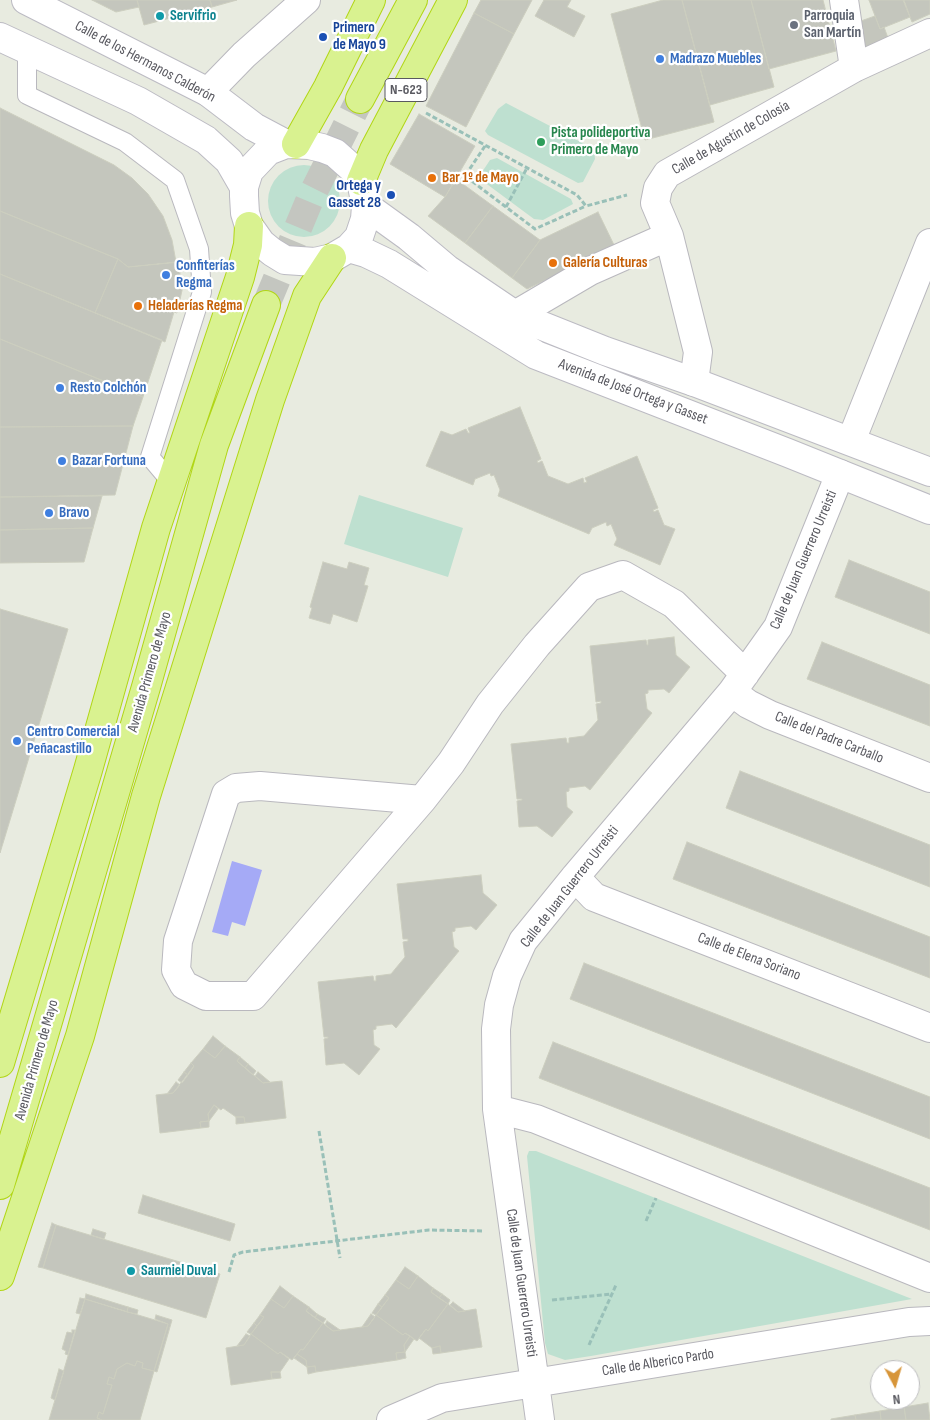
<!DOCTYPE html>
<html>
<head>
<meta charset="utf-8">
<style>
  body { margin:0 }
  #map { position:relative; width:930px; height:1420px; overflow:hidden; background:#e8ebe0; font-family:"Sofia Sans Condensed",sans-serif }
  canvas { display:block }
  .north { position:absolute; left:870px; top:1360px; width:50px; height:50px; box-sizing:border-box; background:#fff; border:1px solid #bdbdbf; border-radius:50%; rotate:174deg; font-size:14px; font-weight:700; line-height:20px; text-align:center; color:#595960 }
  .north::after { content:''; display:block; margin:auto; width:18px; height:22px; background:#d79539; clip-path:polygon(50% 0,100% 100%,50% 72%,0 100%) }
</style>
</head>
<body>
<div id="map">
<canvas width="930" height="1420"></canvas>
<div class="north">N</div>
</div>
<script>
const context = document.querySelector('canvas').getContext('2d');
context.lineJoin = 'round';
function fill(path, color) { context.fillStyle = color; context.fill(path, 'evenodd'); }
const shape = rows => new Path2D(rows.map(r => 'M' + r).join(''));
function stroke(path, color, width, dash) { context.strokeStyle = color; context.lineWidth = width; context.lineCap = dash ? 'butt' : 'round'; context.setLineDash(dash || []); context.stroke(path); }
function drawText(font, color, halo, rows, align = 'center') {
  context.font = font + ' "Sofia Sans Condensed",sans-serif'; context.lineWidth = 4.5; context.setLineDash([]); context.textBaseline = 'middle'; context.strokeStyle = halo; context.fillStyle = color; for (const [text, x, y, turn = 0] of rows) {
    context.save(); context.translate(x, y); context.rotate((+turn || 0) * Math.PI / 180); context.textAlign = isNaN(turn) ? turn : align; if (halo) context.strokeText(text, 0, 0); context.fillText(text, 0, 0); context.restore();
  }
}
const green = shape([
  [506,103,594,149,595,159,583,182,578,183,488,135,485,131,498,109],
  [497,158,571,199,573,204,543,220,534,219,480,179,480,175,490,160],
  '268 201a36 36 0 1 1 72 0a36 36 0 1 1-72 0Z',
  [359,495,463,528,448,577,344,544],
  [529,1151,536,1151,912,1299,591,1356,565,1360,548,1354,545,1343,527,1156]
]);
const water = shape([
  [232,861,262,870,245,926,232,922,228,936,212,932]
]);
const building = shape([
  [92,0,137,0,139,7,116,12,92,0],
  [137,0,210,0,212,7,144,25,137,0],
  [210,0,237,0,212,7,210,0],
  [481,0,532,0,514,34,474,13,481,0],
  [544,0,571,0,567,7,585,16,574,37,535,16,544,0],
  [663,0,682,0,714,122,645,140,611,14,663,0],
  [682,0,751,0,774,87,710,105,682,0],
  [751,0,823,0,836,51,769,69,751,0],
  [869,0,904,0,910,17,880,29,869,0],
  [903,0,930,0,930,14,912,22,903,0],
  [474,13,514,34,466,127,426,106,474,13],
  [875,16,880,29,884,27,888,38,857,52,858,22,875,16],
  [0,108,114,165,132,178,148,194,163,216,172,240,176,262,128,267,118,259,0,211,0,108],
  [419,114,475,146,445,197,390,164,419,114],
  [456,179,493,206,465,243,428,216,445,197,456,179],
  [493,206,540,240,512,278,465,243,493,206],
  [0,211,118,259,95,313,0,274,0,211],
  [598,212,615,247,527,289,512,278,540,240,598,212],
  [118,259,128,267,180,262,180,286,183,286,177,313,174,312,165,342,95,313,118,259],
  [0,274,162,340,143,397,0,339,0,274],
  [0,339,143,397,133,426,0,427,0,339],
  [520,407,541,459,537,461,538,463,542,461,548,476,568,484,583,478,584,483,587,482,585,478,637,456,658,508,653,510,654,512,658,510,664,525,675,529,660,565,614,545,617,539,611,524,607,526,606,522,592,528,589,534,498,496,500,490,494,475,491,476,490,473,475,479,473,485,426,466,441,431,452,435,466,429,468,433,470,433,468,428,520,407],
  [133,426,115,495,0,497,0,427,133,426],
  [102,496,93,528,0,530,0,497,102,496],
  [93,528,84,562,0,563,0,530,93,528],
  [849,560,930,592,930,634,835,597,849,560],
  [323,562,347,569,349,562,369,568,364,585,368,586,357,622,333,614,330,624,309,618,312,608,310,607,323,562],
  [0,609,68,629,0,853,0,609],
  [674,637,676,655,690,667,669,693,664,689,648,690,648,693,645,694,647,709,652,713,590,790,585,786,569,788,569,791,566,792,567,807,573,812,552,837,537,826,519,827,517,801,522,800,522,799,517,799,511,744,566,738,567,743,569,743,569,738,584,736,598,720,596,704,601,703,601,701,596,702,590,646,646,640,647,645,648,645,648,640,674,637],
  [822,642,930,685,930,726,807,679,822,642],
  [740,771,930,845,930,887,726,808,740,771],
  [687,842,930,937,930,978,673,879,687,842],
  [481,875,483,893,497,905,476,930,471,926,455,928,455,931,452,932,454,947,459,951,396,1028,392,1024,376,1026,376,1029,373,1030,374,1045,380,1049,359,1075,344,1063,326,1065,324,1039,328,1038,328,1037,324,1037,318,982,373,976,374,981,376,981,376,976,391,974,405,957,403,942,408,941,408,939,403,939,397,884,481,875],
  [584,963,930,1097,930,1139,570,999,584,963],
  [213,1036,225,1046,215,1058,203,1049,213,1036],
  [553,1042,930,1188,930,1230,539,1078,553,1042],
  [225,1046,240,1057,237,1061,263,1083,282,1081,286,1118,245,1123,244,1117,236,1117,223,1108,221,1110,214,1105,208,1114,209,1121,200,1122,201,1128,160,1133,156,1095,173,1093,194,1066,191,1063,203,1049,215,1058,225,1046],
  [240,1057,248,1064,245,1068,237,1061,240,1057],
  [191,1063,194,1066,188,1075,184,1072,191,1063],
  [248,1064,256,1071,253,1075,245,1068,248,1064],
  [184,1072,188,1075,182,1083,178,1080,184,1072],
  [258,1072,270,1082,263,1083,255,1076,258,1072],
  [176,1082,180,1085,173,1093,167,1094,176,1082],
  [214,1105,218,1109,209,1121,208,1114,214,1105],
  [236,1117,244,1117,245,1123,236,1124,236,1117],
  [209,1121,209,1127,201,1128,200,1122,209,1121],
  [143,1195,235,1224,230,1241,138,1213,143,1195],
  [52,1223,56,1225,43,1268,38,1267,52,1223],
  [56,1225,220,1274,206,1318,43,1268,56,1225],
  [93,1229,106,1233,104,1239,91,1235,93,1229],
  [405,1267,418,1276,409,1289,396,1280,405,1267],
  [418,1276,433,1288,431,1292,448,1304,428,1331,426,1329,417,1341,405,1333,403,1335,376,1315,389,1298,385,1295,396,1280,409,1289,418,1276],
  [280,1286,293,1296,284,1308,271,1299,280,1286],
  [433,1288,442,1294,439,1298,431,1292,433,1288],
  [86,1294,128,1307,127,1312,85,1299,86,1294],
  [442,1294,450,1300,448,1304,439,1298,442,1294],
  [385,1295,389,1298,382,1307,378,1304,385,1295],
  [293,1296,309,1307,306,1311,323,1323,303,1350,301,1349,292,1360,280,1352,278,1354,251,1334,264,1317,260,1315,271,1299,284,1308,293,1296],
  [80,1298,85,1299,80,1314,76,1313,80,1298],
  [85,1299,168,1324,154,1371,142,1368,143,1363,137,1361,135,1366,127,1363,117,1369,114,1379,109,1377,107,1384,112,1385,103,1414,99,1412,97,1418,102,1420,49,1420,85,1299],
  [453,1302,465,1311,458,1312,450,1305,453,1302],
  [378,1304,382,1307,376,1315,372,1313,378,1304],
  [448,1304,458,1312,476,1309,482,1347,441,1353,440,1346,432,1348,419,1338,426,1329,428,1331,448,1304],
  [128,1307,138,1310,137,1314,127,1312,128,1307],
  [309,1307,317,1314,315,1318,306,1311,309,1307],
  [317,1314,326,1319,323,1323,315,1318,317,1314],
  [371,1314,375,1317,368,1326,362,1327,371,1314],
  [156,1315,172,1320,157,1372,154,1371,168,1324,155,1319,156,1315],
  [260,1315,264,1317,257,1326,254,1323,260,1315],
  [376,1315,403,1335,405,1333,410,1336,404,1345,405,1352,396,1353,397,1360,316,1372,315,1366,307,1367,306,1360,297,1354,301,1349,303,1350,323,1323,333,1331,362,1327,368,1326,376,1315],
  [327,1321,340,1330,333,1331,325,1325,327,1321],
  [254,1323,257,1326,251,1334,247,1332,254,1323],
  [72,1330,75,1330,68,1355,65,1354,66,1351,62,1349,67,1332,72,1333,72,1330],
  [246,1334,250,1336,244,1345,237,1346,246,1334],
  [251,1334,278,1354,280,1352,289,1359,280,1372,271,1372,272,1379,231,1385,226,1348,244,1345,251,1334],
  [410,1336,414,1339,405,1352,404,1345,410,1336],
  [440,1346,441,1353,433,1354,432,1348,440,1346],
  [405,1352,406,1358,397,1360,396,1353,405,1352],
  [297,1354,306,1360,307,1367,294,1358,297,1354],
  [137,1361,143,1363,142,1368,154,1371,140,1420,102,1420,97,1418,99,1412,103,1414,112,1385,107,1384,109,1377,114,1379,117,1369,127,1363,135,1366,137,1361],
  [315,1366,316,1372,308,1374,307,1367,315,1366],
  [59,1369,64,1371,55,1400,51,1398,59,1369],
  [271,1372,280,1372,281,1378,272,1379,271,1372],
  [928,1403,930,1420,906,1420,904,1407,928,1403],
  [904,1407,906,1420,881,1420,880,1411,904,1407],
  [880,1411,881,1420,856,1420,855,1415,880,1411],
  [855,1415,856,1420,831,1420,831,1419,855,1415]
]);
const highwayTunnel = shape([
  [266,305,310,199,360,99]
]);
const path = shape([
  [426,113,577,195,586,206,627,195],
  [485,146,465,176,535,229,586,206],
  [506,207,527,168],
  [319,1131,340,1258],
  [646,1221,656,1198],
  [229,1272,234,1255,243,1252,429,1230,484,1231],
  [552,1300,612,1294],
  [589,1345,616,1285]
]);
const lane = shape([
  [30,50,27,57,27,95,125,142,175,180,199,249,202,292,150,457,171,482]
]);
const street = shape([
  [844,0,854,68],
  [208,92,244,55,306,0],
  [515,315,590,271,669,236],
  [694,382,698,352,669,236,655,203,658,188,667,174,854,68,930,33],
  [851,441,930,243],
  [732,692,748,704,770,715,930,778],
  [422,800,260,786,236,788,226,794,178,941,176,970,184,985,206,996,253,996,422,800,451,763,490,704,537,645,589,587,623,575,674,604,745,674],
  [575,877,594,897,930,1028],
  [497,1109,536,1119,930,1278],
  [391,1420,442,1398,909,1322,930,1321],
  [540,1420,497,1109,496,1029,499,1005,507,976,523,941,575,877,732,692,778,627,840,474]
]);
const secondary = shape([
  [26,0,208,92,254,127,286,144],
  [0,37,138,101,206,140,229,161,244,187],
  [286,144,309,145,322,148,335,153,353,169,361,181,366,206,365,219,359,237,349,248,332,258,315,262,285,260,272,252,261,243,249,226,245,213,244,196,244,187,249,171,268,151,286,144],
  [366,206,409,237,447,269,515,315,605,351,694,382,930,472],
  [349,248,366,253,389,264,536,355,788,453,930,510]
]);
const highway = shape([
  [360,99,413,0],
  [296,144,328,87,371,0],
  [361,181,374,150,453,0],
  [0,1063,88,770,156,528,240,277,248,245,249,226],
  [0,1185,146,687,214,445,266,305],
  [0,1276,80,1036,146,796,270,400,307,296,332,258]
]);
const markers = [
  [160,16,5,"#0f9aa8"],
  [794,25,5,"#6b7280"],
  [323,37,5,"#1a4fb4"],
  [660,59,5,"#3f7fe0"],
  [541,142,5,"#2e9e5b"],
  [432,178,5,"#e8710a"],
  [391,195,5,"#1a4fb4"],
  [553,263,5,"#e8710a"],
  [166,275,5,"#3f7fe0"],
  [138,306,5,"#e8710a"],
  [60,388,5,"#3f7fe0"],
  [62,461,5,"#3f7fe0"],
  [49,513,5,"#3f7fe0"],
  [17,741,5,"#3f7fe0"],
  [131,1271,5,"#0f9aa8"]
];
const shields = [
  [406,90,42]
];
const shieldNames = [
  ["N-623",406,90]
];
const cultureNames = [
  ["Servifrio",170,16],
  ["Saurniel Duval",141,1271]
];
const worshipNames = [
  ["Parroquia",804,16],
  ["San Martín",804,33]
];
const transitNames = [
  ["Primero",333,28],
  ["de Mayo 9",333,45],
  ["Ortega y",381,186,"right"],
  ["Gasset 28",381,203,"right"]
];
const shopNames = [
  ["Madrazo Muebles",670,59],
  ["Confiterías",176,266],
  ["Regma",176,283],
  ["Resto Colchón",70,388],
  ["Bazar Fortuna",72,461],
  ["Bravo",59,513],
  ["Centro Comercial",27,732],
  ["Peñacastillo",27,749]
];
const streetNames = [
  ["Calle de los Hermanos Calderón",145,62,28],
  ["Calle de Agustín de Colosía",731,138,-30],
  ["Avenida de José Ortega y Gasset",633,392,21],
  ["Calle de Juan Guerrero Urreisti",804,560,-67],
  ["Avenida Primero de Mayo",150,672,-74],
  ["Calle del Padre Carballo",829,738,22],
  ["Calle de Juan Guerrero Urreisti",570,887,-52],
  ["Calle de Elena Soriano",749,957,21],
  ["Avenida Primero de Mayo",37,1060,-74],
  ["Calle de Juan Guerrero Urreisti",521,1283,82],
  ["Calle de Alberico Pardo",658,1363,-9]
];
const leisureNames = [
  ["Pista polideportiva",551,133],
  ["Primero de Mayo",551,150]
];
const foodNames = [
  ["Bar 1º de Mayo",442,178],
  ["Galería Culturas",563,263],
  ["Heladerías Regma",148,306]
];
fill(green, '#bee0d0');
fill(water, '#a5aaf6');
fill(building, '#c4c6bd');
stroke(building, '#cccebf', 1);
stroke(highwayTunnel, '#c4c6c0', 28, [28, 14]);
stroke(lane, '#b9b8be', 20);
stroke(street, '#b9b8be', 30);
stroke(secondary, '#bcbbc3', 30);
stroke(highway, '#b1d615', 30);
stroke(path, '#99c0b8', 3, [5, 2.5]);
stroke(lane, '#fff', 18);
stroke(street, '#fff', 28);
stroke(secondary, '#fff', 28);
stroke(highway, '#d9f290', 28);
for (const [x, y, r, color] of markers) { const dot = new Path2D(); dot.arc(x, y, r, 0, 2 * Math.PI); context.fillStyle = color; context.fill(dot); stroke(dot, '#fff', 2); }
for (const [x, y, w] of shields) { const box = new Path2D(); box.roundRect(x - w / 2, y - 11.5, w, 23, 4); context.fillStyle = '#fff'; context.fill(box); stroke(box, '#595960', 1); }
drawText('bold 14px', '#595960', null, shieldNames);
drawText('bold 15px', '#0d838f', '#fff', cultureNames, 'left');
drawText('bold 15px', '#5b616d', '#fff', worshipNames, 'left');
drawText('bold 15px', '#164399', '#fff', transitNames, 'left');
drawText('bold 15px', '#366cbe', '#fff', shopNames, 'left');
drawText('15px', '#595960', '#fff', streetNames);
drawText('bold 15px', '#27864d', '#fff', leisureNames, 'left');
drawText('bold 15px', '#c56008', '#fff', foodNames, 'left');
</script>
</body>
</html>
